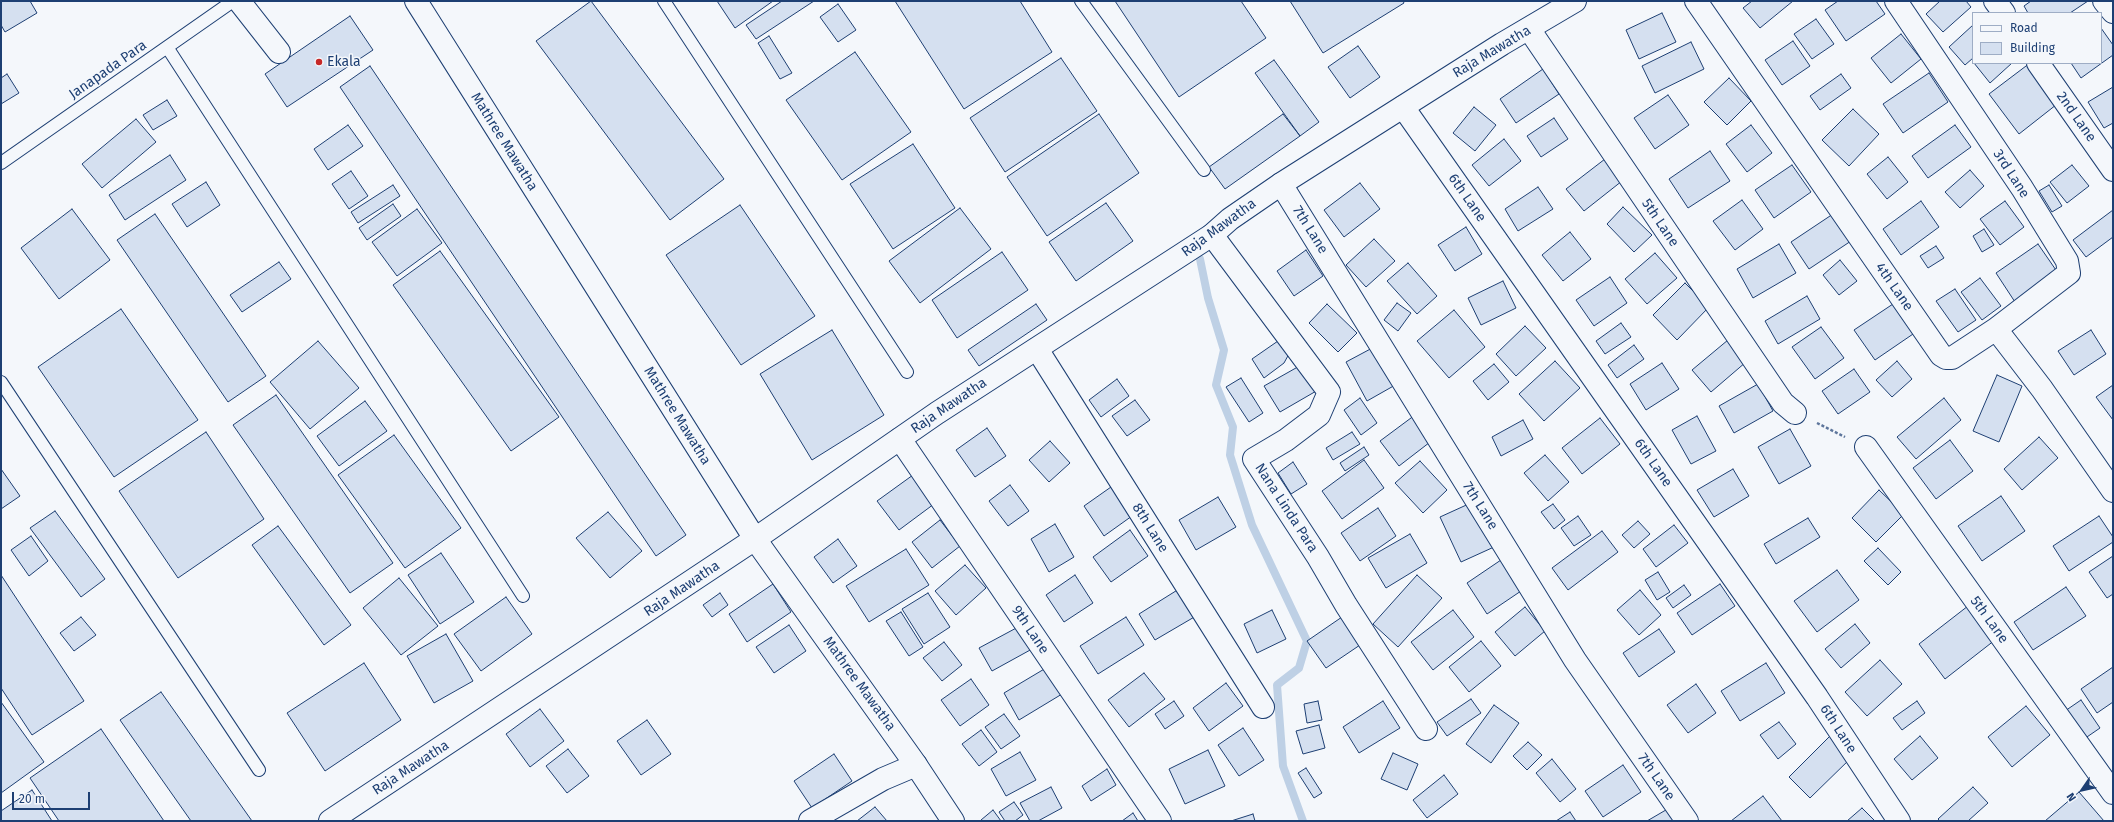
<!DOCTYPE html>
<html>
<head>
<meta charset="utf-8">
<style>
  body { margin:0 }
  #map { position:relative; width:2114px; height:822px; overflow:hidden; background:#f4f7fb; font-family:"Fira Sans",sans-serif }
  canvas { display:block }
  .frame { position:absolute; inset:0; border:2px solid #1d3f73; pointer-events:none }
  .legend { position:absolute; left:1972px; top:12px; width:130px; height:52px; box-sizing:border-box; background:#f4f7fb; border:1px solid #9eadc5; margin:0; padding:5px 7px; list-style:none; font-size:12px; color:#1d3f73 }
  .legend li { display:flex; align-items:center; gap:8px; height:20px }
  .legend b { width:20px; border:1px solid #9eadc5 }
  .north { position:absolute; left:2062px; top:770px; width:40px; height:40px; -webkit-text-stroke:3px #f4f7fb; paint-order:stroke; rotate:236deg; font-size:11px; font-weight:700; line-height:16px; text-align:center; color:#1d3f73 }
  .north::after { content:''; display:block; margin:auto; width:14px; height:18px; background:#1d3f73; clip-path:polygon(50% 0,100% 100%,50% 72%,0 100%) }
  .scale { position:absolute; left:12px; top:792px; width:78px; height:18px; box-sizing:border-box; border:2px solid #1d3f73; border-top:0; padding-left:5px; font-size:12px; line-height:14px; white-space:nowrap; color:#1d3f73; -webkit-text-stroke:3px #f4f7fb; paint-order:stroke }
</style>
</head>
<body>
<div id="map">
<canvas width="2114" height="822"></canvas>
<div class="frame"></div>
<ul class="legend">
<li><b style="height:5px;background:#f4f7fb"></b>Road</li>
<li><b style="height:11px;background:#d5e0f0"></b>Building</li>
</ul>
<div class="north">N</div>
<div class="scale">20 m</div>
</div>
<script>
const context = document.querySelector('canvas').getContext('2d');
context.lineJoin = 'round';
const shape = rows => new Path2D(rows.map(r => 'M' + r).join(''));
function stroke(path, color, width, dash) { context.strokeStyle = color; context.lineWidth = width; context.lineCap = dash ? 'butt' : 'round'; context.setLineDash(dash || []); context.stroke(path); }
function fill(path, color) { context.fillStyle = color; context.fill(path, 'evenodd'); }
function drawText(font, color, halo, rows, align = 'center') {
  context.font = font + ' "Fira Sans",sans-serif'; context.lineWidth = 3; context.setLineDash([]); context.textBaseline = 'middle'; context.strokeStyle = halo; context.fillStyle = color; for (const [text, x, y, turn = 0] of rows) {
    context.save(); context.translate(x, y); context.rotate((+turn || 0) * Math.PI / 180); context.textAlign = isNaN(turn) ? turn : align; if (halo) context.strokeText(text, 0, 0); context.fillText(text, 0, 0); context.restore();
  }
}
const stream = shape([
  [1200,259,1208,298,1224,350,1216,385,1233,427,1230,455,1252,525,1307,641,1299,668,1277,685,1283,766,1303,821]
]);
const building = shape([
  [1,1,30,1,37,13,5,32,1,25,1,1],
  [591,1,724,179,670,220,536,41,591,1],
  [717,1,773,1,735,28,717,1],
  [782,1,814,1,756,39,746,25,782,1],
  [895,1,1020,1,1052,52,964,109,895,1],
  [1115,1,1241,1,1266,38,1179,97,1115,1],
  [1290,1,1403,1,1404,3,1323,53,1290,1],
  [1752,1,1793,1,1760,28,1743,8,1752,1],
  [1838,1,1876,1,1885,14,1846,41,1825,10,1838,1],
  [1940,1,1966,1,1971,7,1943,32,1926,14,1940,1],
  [2031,1,2088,1,2070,13,2028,13,2024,6,2031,1],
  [838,4,856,30,838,42,820,17,838,4],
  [1662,13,1676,42,1639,59,1626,30,1662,13],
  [350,16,373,50,287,107,265,74,350,16],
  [1816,19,1834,44,1812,59,1794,34,1816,19],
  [1973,25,1973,58,1965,65,1949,47,1973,25],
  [2101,28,2113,45,2113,55,2081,78,2071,63,2101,63,2101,28],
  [1901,34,1921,59,1891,83,1871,58,1901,34],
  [769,36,792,73,780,79,758,43,769,36],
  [1793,41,1810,66,1782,85,1765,60,1793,41],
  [1691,42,1704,69,1655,93,1642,66,1691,42],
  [1358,46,1380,77,1350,98,1328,67,1358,46],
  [855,52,911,132,842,180,786,100,855,52],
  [1061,58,1097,111,1005,172,970,118,1061,58],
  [1274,60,1319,122,1300,136,1255,73,1274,60],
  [1974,63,2012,63,1990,83,1974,63],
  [2030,63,2061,101,2019,134,1989,94,2030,63],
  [370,66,686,535,656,556,340,87,370,66],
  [1543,69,1559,94,1516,123,1500,99,1543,69],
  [1929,73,1948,102,1903,133,1883,104,1929,73],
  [7,74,19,93,1,104,1,78,7,74],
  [1841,74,1851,88,1820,110,1810,96,1841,74],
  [1729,78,1751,101,1727,125,1704,102,1729,78],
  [2113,87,2113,123,2104,128,2088,102,2113,87],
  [1668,95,1689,125,1655,149,1634,118,1668,95],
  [167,100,177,116,153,130,143,115,167,100],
  [1474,107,1496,125,1475,151,1453,133,1474,107],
  [1853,109,1879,134,1849,166,1822,140,1853,109],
  [1099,114,1139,173,1047,236,1007,177,1099,114],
  [1283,114,1300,136,1225,189,1209,167,1283,114],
  [1554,118,1568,139,1541,157,1527,136,1554,118],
  [136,119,156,142,102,188,82,164,136,119],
  [348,125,363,146,328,170,314,149,348,125],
  [1751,125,1772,153,1747,172,1726,144,1751,125],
  [1955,125,1971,147,1928,178,1912,156,1955,125],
  [1504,139,1521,161,1489,186,1472,165,1504,139],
  [913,144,955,208,893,249,850,184,913,144],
  [1710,151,1730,181,1688,208,1669,179,1710,151],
  [170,155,186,180,125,220,109,195,170,155],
  [1888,157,1908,182,1887,199,1867,174,1888,157],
  [1605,159,1622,181,1584,211,1566,189,1605,159],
  [1792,165,1811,192,1774,218,1755,190,1792,165],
  [2072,165,2089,186,2067,203,2050,182,2072,165],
  [1970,170,1984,186,1960,208,1945,192,1970,170],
  [351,171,368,196,349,209,332,184,351,171],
  [206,182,220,205,187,227,172,204,206,182],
  [1360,183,1380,209,1344,237,1324,210,1360,183],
  [393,185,400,196,358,223,351,212,393,185],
  [2049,185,2062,206,2052,212,2039,191,2049,185],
  [1538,187,1553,209,1518,231,1505,209,1538,187],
  [1742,200,1763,229,1735,250,1713,221,1742,200],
  [1921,201,1939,227,1901,255,1883,229,1921,201],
  [2005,201,2024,227,2000,245,1980,219,2005,201],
  [1106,203,1133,241,1076,281,1049,242,1106,203],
  [393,204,401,216,367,240,359,228,393,204],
  [740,205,815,316,741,365,666,255,740,205],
  [1623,207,1652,235,1634,252,1607,224,1623,207],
  [960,208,991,249,920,303,889,261,960,208],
  [72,209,110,260,59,299,21,248,72,209],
  [417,209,442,243,397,276,372,242,417,209],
  [2113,210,2113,237,2086,257,2073,240,2113,210],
  [1836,212,1854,239,1809,269,1791,242,1836,212],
  [155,214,266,376,228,402,117,240,155,214],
  [1466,227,1482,254,1455,271,1438,245,1466,227],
  [1984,229,1994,245,1982,252,1973,236,1984,229],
  [1570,232,1591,259,1563,281,1542,255,1570,232],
  [1374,239,1395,261,1366,287,1346,265,1374,239],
  [1779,244,1796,273,1753,298,1737,269,1779,244],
  [2038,244,2058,273,2015,302,1996,273,2038,244],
  [1936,246,1944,258,1928,268,1920,256,1936,246],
  [1306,250,1323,276,1294,296,1277,271,1306,250],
  [440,251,559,417,511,451,393,285,440,251],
  [1002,252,1028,290,957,338,932,300,1002,252],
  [1655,253,1677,278,1647,304,1625,279,1655,253],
  [1840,260,1857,281,1839,295,1823,275,1840,260],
  [279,262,291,279,242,312,230,295,279,262],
  [1408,263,1437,296,1417,314,1387,281,1408,263],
  [1610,277,1627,303,1594,326,1576,300,1610,277],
  [1980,278,2001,306,1982,320,1961,292,1980,278],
  [1503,281,1516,308,1481,325,1468,298,1503,281],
  [1685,283,1709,307,1677,340,1653,315,1685,283],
  [1955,289,1976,320,1958,332,1936,301,1955,289],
  [1807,296,1820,319,1778,344,1765,321,1807,296],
  [1896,302,1916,332,1875,360,1854,330,1896,302],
  [1397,303,1411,313,1398,331,1384,320,1397,303],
  [1036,304,1047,320,979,366,968,350,1036,304],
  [1327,304,1357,333,1338,352,1309,323,1327,304],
  [121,309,198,420,114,477,38,367,121,309],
  [1454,310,1485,347,1449,378,1417,341,1454,310],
  [1621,323,1631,337,1605,354,1596,341,1621,323],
  [1525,326,1546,348,1516,376,1496,354,1525,326],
  [1821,327,1844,358,1815,379,1792,347,1821,327],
  [832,330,884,415,812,460,760,374,832,330],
  [2091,330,2106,354,2074,375,2058,351,2091,330],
  [1728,340,1746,362,1711,392,1692,370,1728,340],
  [318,341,359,388,310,429,270,382,318,341],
  [1278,341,1290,352,1284,363,1264,378,1252,359,1278,341],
  [1634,345,1644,359,1617,378,1608,365,1634,345],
  [1376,346,1397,384,1367,401,1346,362,1376,346],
  [1555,361,1580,388,1544,421,1519,394,1555,361],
  [1897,361,1912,379,1892,397,1876,380,1897,361],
  [1662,363,1679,389,1646,410,1630,384,1662,363],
  [1303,364,1318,390,1280,412,1264,386,1303,364],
  [1494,364,1509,382,1488,400,1473,381,1494,364],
  [1854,369,1870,392,1838,414,1822,391,1854,369],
  [1997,375,2022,386,1999,442,1973,431,1997,375],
  [1241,378,1263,413,1249,422,1226,387,1241,378],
  [1117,379,1129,396,1101,417,1089,400,1117,379],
  [1758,384,1773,411,1734,433,1719,406,1758,384],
  [2113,385,2113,420,2096,397,2113,385],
  [276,395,393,563,350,593,233,425,276,395],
  [1360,398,1377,423,1361,435,1344,410,1360,398],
  [1944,398,1961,420,1916,459,1897,437,1944,398],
  [1135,400,1150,420,1127,436,1112,416,1135,400],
  [365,401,387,431,339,466,317,436,365,401],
  [1415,415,1434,439,1399,466,1380,441,1415,415],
  [1697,416,1716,451,1691,464,1672,430,1697,416],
  [1600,418,1620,444,1582,474,1562,448,1600,418],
  [1523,420,1533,439,1501,456,1492,437,1523,420],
  [987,428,1006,456,975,477,956,450,987,428],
  [1790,429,1811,466,1779,484,1758,447,1790,429],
  [206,432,264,519,178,578,119,491,206,432],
  [1352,432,1360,444,1333,460,1326,448,1352,432],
  [394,435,461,528,405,568,338,475,394,435],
  [2039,437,2058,458,2022,490,2004,469,2039,437],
  [1950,440,1973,471,1936,499,1913,468,1950,440],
  [1050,441,1070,463,1049,482,1029,460,1050,441],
  [1364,447,1369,455,1345,471,1340,463,1364,447],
  [1545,455,1569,482,1548,501,1524,473,1545,455],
  [1364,460,1384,488,1342,519,1322,491,1364,460],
  [1420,461,1447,490,1423,513,1395,483,1420,461],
  [1293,462,1307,484,1291,494,1278,473,1293,462],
  [1,469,20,496,1,509,1,469],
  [1733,469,1749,496,1714,517,1697,490,1733,469],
  [913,475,934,504,899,530,877,501,913,475],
  [1010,485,1029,511,1008,526,989,501,1010,485],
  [1111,487,1132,516,1104,536,1084,506,1111,487],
  [1879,490,1904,514,1876,542,1852,518,1879,490],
  [2001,496,2025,531,1982,561,1958,526,2001,496],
  [1218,497,1236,527,1196,550,1179,520,1218,497],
  [1473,502,1494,547,1461,562,1440,517,1473,502],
  [1553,504,1565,520,1554,529,1541,512,1553,504],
  [1378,508,1396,536,1360,561,1341,533,1378,508],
  [55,511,105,579,81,597,30,528,55,511],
  [608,512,642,551,610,578,576,538,608,512],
  [1578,516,1591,535,1574,546,1561,528,1578,516],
  [2099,516,2113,537,2113,542,2069,571,2053,546,2099,516],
  [1808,518,1820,537,1776,564,1764,544,1808,518],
  [940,520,960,546,932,568,912,542,940,520],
  [1638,521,1650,534,1634,548,1622,535,1638,521],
  [1055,524,1074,557,1049,572,1031,539,1055,524],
  [1674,525,1688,543,1656,567,1643,549,1674,525],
  [278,526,351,625,324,645,252,545,278,526],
  [1130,530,1148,556,1111,582,1093,557,1130,530],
  [1602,531,1618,552,1568,590,1552,568,1602,531],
  [1410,534,1427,563,1386,588,1368,558,1410,534],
  [31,536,48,561,29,576,11,550,31,536],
  [838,539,857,566,833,583,814,557,838,539],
  [1878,548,1901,572,1888,585,1864,561,1878,548],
  [906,549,929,585,869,622,846,586,906,549],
  [441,553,474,602,440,624,408,575,441,553],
  [2113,556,2113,594,2107,598,2089,572,2113,556],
  [1501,560,1521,591,1487,614,1467,583,1501,560],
  [965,565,986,588,956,615,935,591,965,565],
  [1837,570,1859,600,1817,632,1794,601,1837,570],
  [1658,572,1670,592,1657,600,1645,580,1658,572],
  [1,575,84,701,32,735,1,688,1,575],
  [1075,575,1093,603,1064,622,1046,595,1075,575],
  [1417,575,1442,598,1398,647,1373,624,1417,575],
  [399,578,438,626,401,655,363,608,399,578],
  [773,584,791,612,747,642,729,614,773,584],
  [1720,584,1735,606,1692,635,1677,613,1720,584],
  [1684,585,1691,595,1673,608,1666,598,1684,585],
  [2066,587,2086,616,2033,650,2014,622,2066,587],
  [1179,589,1196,616,1155,640,1139,614,1179,589],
  [1640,590,1661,615,1639,635,1617,610,1640,590],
  [720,593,728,605,712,617,703,605,720,593],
  [928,593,950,627,924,644,902,609,928,593],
  [506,597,532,634,481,671,454,634,506,597],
  [1968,606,1995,640,1945,679,1919,644,1968,606],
  [1525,607,1545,631,1515,656,1495,632,1525,607],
  [1272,610,1286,639,1257,653,1244,624,1272,610],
  [1453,610,1474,637,1433,670,1411,642,1453,610],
  [901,612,923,647,909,656,886,621,901,612],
  [81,617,96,635,74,651,60,633,81,617],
  [1126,617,1144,645,1098,674,1080,646,1126,617],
  [1342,617,1360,645,1326,668,1307,641,1342,617],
  [1855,624,1870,643,1841,668,1825,649,1855,624],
  [789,625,806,651,774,673,756,647,789,625],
  [1020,626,1032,649,992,671,979,648,1020,626],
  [1659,629,1675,652,1639,677,1623,653,1659,629],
  [446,634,473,681,434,703,407,656,446,634],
  [1481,641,1501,666,1469,692,1449,667,1481,641],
  [944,642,962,665,942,681,923,658,944,642],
  [1880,660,1902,684,1867,716,1845,692,1880,660],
  [364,663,401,720,325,771,287,713,364,663],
  [1766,663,1785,693,1740,721,1721,691,1766,663],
  [1051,665,1067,691,1019,720,1004,693,1051,665],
  [2113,667,2113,702,2097,713,2081,689,2113,667],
  [1144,673,1165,699,1129,727,1108,700,1144,673],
  [971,679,989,705,960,726,941,700,971,679],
  [1226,683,1243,706,1209,731,1193,708,1226,683],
  [1696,684,1716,713,1688,733,1667,705,1696,684],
  [161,692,252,821,191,821,120,720,161,692],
  [1471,699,1481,713,1447,736,1437,722,1471,699],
  [2081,700,2100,728,2084,739,2065,711,2081,700],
  [1174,701,1184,716,1165,729,1155,714,1174,701],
  [1318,701,1322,720,1307,723,1304,704,1318,701],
  [1383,701,1400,728,1359,753,1343,727,1383,701],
  [1917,701,1925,713,1902,730,1893,718,1917,701],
  [1,702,44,762,1,793,1,702],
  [1494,705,1519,723,1491,763,1466,744,1494,705],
  [2026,706,2050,735,2012,767,1988,737,2026,706],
  [540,709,564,741,530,767,506,734,540,709],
  [1004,714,1020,736,1001,749,985,727,1004,714],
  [647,720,671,754,641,775,617,741,647,720],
  [1779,722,1796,744,1778,759,1760,735,1779,722],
  [1319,725,1325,748,1303,754,1296,731,1319,725],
  [1243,728,1264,760,1239,776,1218,745,1243,728],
  [101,729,164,821,59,821,30,778,101,729],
  [981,730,997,752,979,766,962,744,981,730],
  [1831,735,1852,757,1810,798,1789,777,1831,735],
  [1920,736,1938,758,1912,780,1894,759,1920,736],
  [1528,742,1542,755,1527,770,1513,756,1528,742],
  [568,749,589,776,567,793,546,766,568,749],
  [1208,750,1225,786,1185,804,1169,769,1208,750],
  [1020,752,1036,780,1006,796,991,769,1020,752],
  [1393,753,1418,764,1407,790,1381,779,1393,753],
  [834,754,852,781,812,808,794,781,834,754],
  [1552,759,1576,789,1560,802,1536,773,1552,759],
  [1623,765,1641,792,1603,817,1585,791,1623,765],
  [1306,768,1322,793,1314,798,1298,773,1306,768],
  [1107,769,1116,785,1091,801,1082,786,1107,769],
  [1444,775,1458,794,1427,818,1413,800,1444,775],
  [1051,787,1062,808,1038,821,1030,821,1020,803,1051,787],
  [1973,787,1988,803,1968,821,1940,821,1938,819,1973,787],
  [32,790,52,821,1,821,1,811,32,790],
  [2079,792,2104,821,2045,821,2079,792],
  [1763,796,1782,821,1731,821,1763,796],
  [1014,802,1023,815,1015,821,1005,821,999,812,1014,802],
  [875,807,887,821,857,821,875,807],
  [1671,807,1679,821,1647,821,1671,807],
  [1862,808,1875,821,1847,821,1862,808],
  [993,810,1001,821,982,821,981,820,993,810],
  [1570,812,1576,821,1556,821,1570,812],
  [1133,813,1138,821,1122,821,1133,813],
  [1253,814,1255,821,1231,821,1253,814]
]);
const path = shape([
  [1817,423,1845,437]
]);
const lane = shape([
  [664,1,907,372],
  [1081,1,1204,170],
  [167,47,523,596],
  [1,163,233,1],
  [1,382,259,770]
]);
const street = shape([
  [239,1,279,52],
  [1696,1,1941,355,1946,358,1952,358,1996,329,2042,389,2113,491],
  [1896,1,2022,188,2067,261,2069,273,1996,329],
  [1995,1,2004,13],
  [2104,1,2113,12],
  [1529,29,1783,403,1795,413],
  [2038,63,2113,170],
  [1403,107,1817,697,1899,821],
  [1281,184,1575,660,1687,821],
  [1212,235,1329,392,1319,415,1286,440,1254,459,1318,557,1346,605,1426,729],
  [1037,349,1263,707],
  [900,439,1160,821],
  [1866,447,2113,793],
  [810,821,883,779,916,765]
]);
const secondary = shape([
  [416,1,755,539,916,765,953,821],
  [330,821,755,539,937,413,1212,235,1230,219,1281,184,1502,44,1575,1]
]);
const markers = [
  [319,62,4,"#c62828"]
];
const streetNames = [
  ["Raja Mawatha",1492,52,-31],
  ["Janapada Para",108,70,-35],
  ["2nd Lane",2076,117,55],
  ["Mathree Mawatha",504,142,58],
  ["3rd Lane",2011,174,57],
  ["6th Lane",1467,198,55],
  ["5th Lane",1660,223,56],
  ["Raja Mawatha",1219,228,-36],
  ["7th Lane",1310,230,58],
  ["4th Lane",1894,287,55],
  ["Raja Mawatha",949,406,-34],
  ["Mathree Mawatha",677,416,58],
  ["6th Lane",1653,463,55],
  ["7th Lane",1480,506,58],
  ["Nana Linda Para",1286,508,57],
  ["8th Lane",1150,528,58],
  ["Raja Mawatha",682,589,-34],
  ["5th Lane",1989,620,54],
  ["9th Lane",1030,630,56],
  ["Mathree Mawatha",859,684,54],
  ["6th Lane",1838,729,57],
  ["Raja Mawatha",411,768,-33],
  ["7th Lane",1656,777,55]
];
const poiNames = [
  ["Ekala",327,62]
];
stroke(stream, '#bed0e5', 8);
fill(building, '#d5e0f0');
stroke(building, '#1d3f73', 1);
stroke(lane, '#1d3f73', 14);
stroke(street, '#1d3f73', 24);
stroke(secondary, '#1d3f73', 24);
stroke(path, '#5e769c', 2.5, [3, 2]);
stroke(lane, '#f4f7fb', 12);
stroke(street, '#f4f7fb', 22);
stroke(secondary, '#f4f7fb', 22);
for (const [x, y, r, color] of markers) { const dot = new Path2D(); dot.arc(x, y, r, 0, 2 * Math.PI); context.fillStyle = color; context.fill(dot); stroke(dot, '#f4f7fb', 1.5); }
drawText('14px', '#1d3f73', '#f4f7fb', streetNames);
drawText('14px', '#1d3f73', '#f4f7fb', poiNames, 'left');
</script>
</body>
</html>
